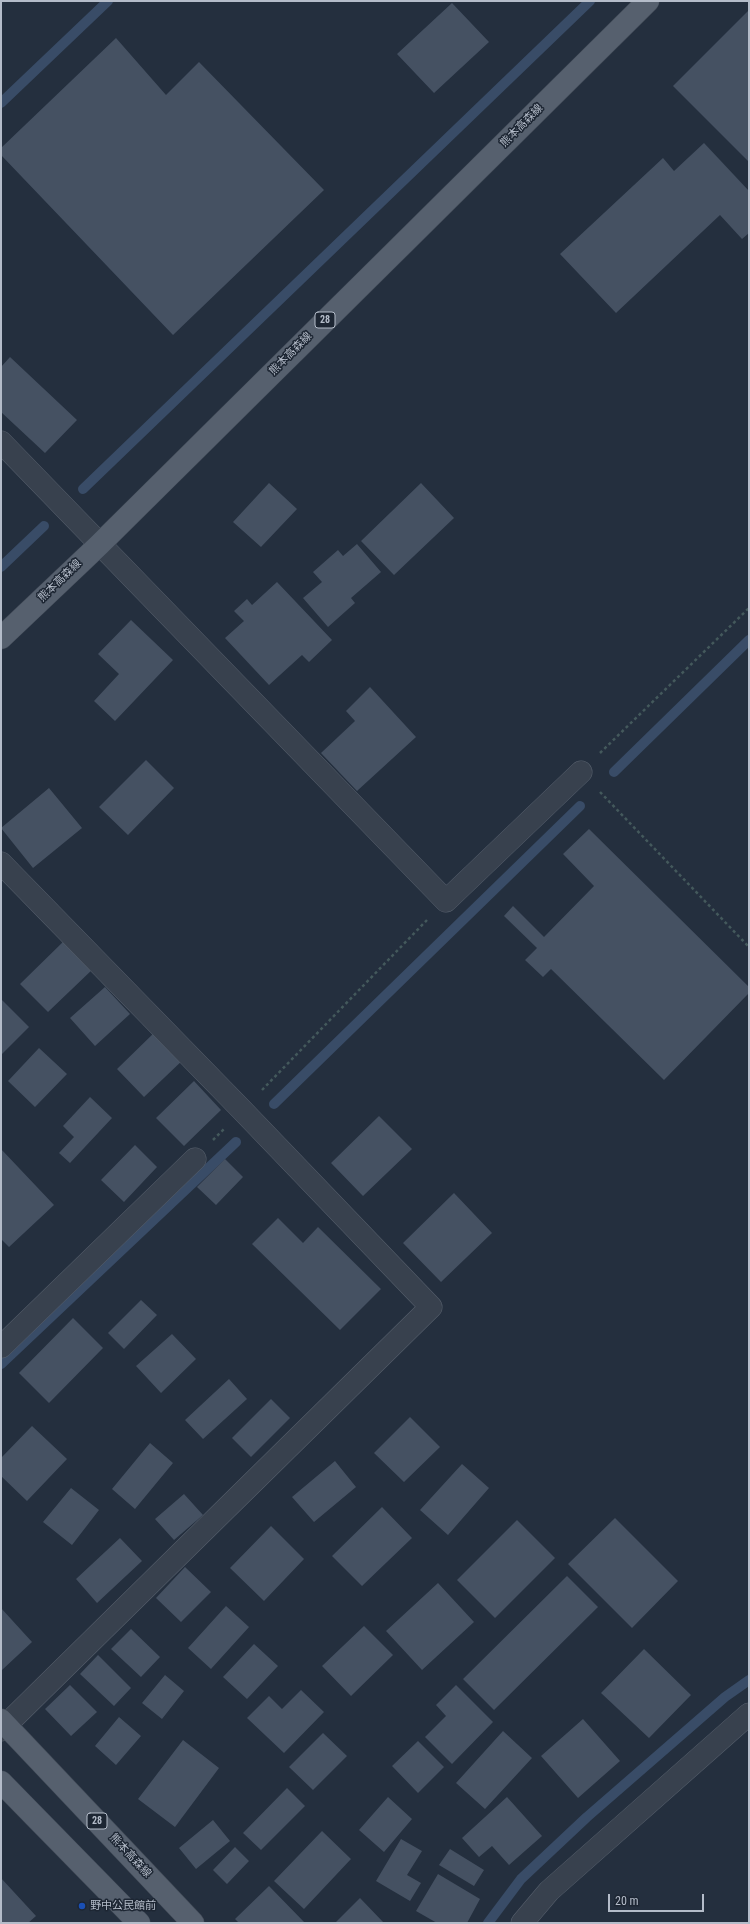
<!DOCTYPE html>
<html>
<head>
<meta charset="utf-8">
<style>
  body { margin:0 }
  #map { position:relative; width:750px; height:1924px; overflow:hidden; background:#242f3e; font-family:"Roboto Condensed",sans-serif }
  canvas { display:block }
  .frame { position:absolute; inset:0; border:2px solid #b4bcc9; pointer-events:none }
  .scale { position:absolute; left:608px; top:1894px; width:96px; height:18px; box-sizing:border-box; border:2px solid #b4bcc9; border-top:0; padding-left:5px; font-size:12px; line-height:14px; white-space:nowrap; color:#b4bcc9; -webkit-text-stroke:3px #1d2633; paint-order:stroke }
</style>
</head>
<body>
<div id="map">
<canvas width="750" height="1924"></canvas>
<div class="frame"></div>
<div class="scale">20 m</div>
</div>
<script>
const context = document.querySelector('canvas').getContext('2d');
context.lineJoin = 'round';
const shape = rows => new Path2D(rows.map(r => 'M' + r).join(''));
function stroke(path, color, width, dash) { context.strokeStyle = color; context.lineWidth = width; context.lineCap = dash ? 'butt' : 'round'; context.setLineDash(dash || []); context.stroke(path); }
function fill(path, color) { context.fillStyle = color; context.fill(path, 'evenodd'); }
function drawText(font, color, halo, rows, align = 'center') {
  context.font = font + ' "Roboto Condensed","Noto Sans JP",sans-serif'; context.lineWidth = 3; context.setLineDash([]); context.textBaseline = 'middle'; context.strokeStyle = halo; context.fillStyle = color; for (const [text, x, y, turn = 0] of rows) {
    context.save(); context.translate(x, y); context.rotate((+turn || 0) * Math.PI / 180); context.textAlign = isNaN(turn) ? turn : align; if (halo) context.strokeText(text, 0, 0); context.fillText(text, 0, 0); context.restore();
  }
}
const stream = shape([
  [1,103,108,1],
  [83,489,590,1],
  [1,567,44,526],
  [614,772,749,640],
  [274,1104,580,806],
  [1,1364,236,1142],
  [488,1923,521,1879,587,1817,725,1697,749,1680]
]);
const building = shape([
  [452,3,489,42,434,93,397,54],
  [749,10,749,162,673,86],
  [116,38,166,95,199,62,324,190,173,335,1,155,1,148],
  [704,143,749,191,749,233,742,239,720,215,616,313,560,254,663,158,674,171],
  [10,357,77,420,45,453,1,412,1,367],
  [269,483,297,509,261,547,233,522],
  [421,483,454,518,394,575,361,541],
  [357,544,381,572,351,598,355,603,328,627,303,598,322,582,313,572,338,550,343,556],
  [277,582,332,640,309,662,302,655,269,685,225,638,244,621,234,611,247,599,252,605],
  [131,620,173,660,115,721,94,701,119,674,98,654],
  [370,687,416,737,357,791,321,753,355,721,346,711],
  [146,760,174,788,128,835,99,807],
  [49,788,82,828,33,868,1,828],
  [589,829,749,987,749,993,664,1080,551,969,543,977,525,960,537,948,504,916,513,906,544,937,594,886,563,854],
  [66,939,94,968,48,1012,20,984],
  [105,987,130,1014,95,1046,70,1018],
  [1,999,29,1027,1,1055],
  [157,1030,185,1058,144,1097,117,1069],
  [39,1048,67,1074,35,1107,8,1081],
  [194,1081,221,1110,184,1146,156,1118],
  [90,1097,112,1118,70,1163,59,1153,74,1137,63,1126],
  [379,1116,412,1149,363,1196,331,1163],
  [135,1145,157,1167,124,1202,101,1180],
  [1,1149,54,1205,9,1247,1,1239],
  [225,1159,243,1177,216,1205,197,1187],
  [454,1193,492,1233,441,1282,403,1243],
  [278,1218,303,1243,318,1227,381,1289,340,1330,252,1244],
  [141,1300,157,1315,124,1349,108,1333],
  [73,1318,103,1348,49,1403,19,1373],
  [172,1334,196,1359,161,1393,136,1366],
  [229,1379,247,1399,203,1439,185,1420],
  [271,1399,290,1418,251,1457,232,1438],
  [410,1417,440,1447,404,1482,374,1453],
  [32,1426,67,1459,27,1501,1,1476,1,1458],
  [150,1443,173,1463,135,1509,112,1489],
  [335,1461,356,1487,314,1522,292,1497],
  [462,1464,489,1488,448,1535,420,1510],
  [71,1488,99,1510,72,1545,43,1522],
  [184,1494,203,1515,174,1540,155,1519],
  [382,1507,412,1538,362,1586,332,1556],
  [615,1518,678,1581,632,1628,568,1564],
  [517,1520,555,1558,495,1618,457,1580],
  [271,1526,304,1559,264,1601,230,1568],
  [120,1538,142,1561,97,1603,76,1579],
  [185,1567,211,1592,181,1622,156,1598],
  [567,1576,598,1607,494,1710,463,1679],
  [438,1583,474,1622,422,1670,386,1631],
  [226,1606,249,1627,211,1669,188,1648],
  [1,1608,32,1642,2,1670,1,1669],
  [364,1626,393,1655,351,1696,322,1666],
  [131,1629,160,1657,141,1677,111,1649],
  [254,1644,278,1666,247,1699,223,1677],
  [644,1649,691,1695,649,1738,601,1693],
  [98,1655,131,1688,114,1706,80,1674],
  [165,1675,184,1691,162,1719,142,1703],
  [70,1685,97,1712,71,1736,45,1709],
  [456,1685,493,1722,452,1764,425,1737,446,1716,436,1705],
  [301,1690,324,1712,284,1753,247,1718,269,1696,282,1709],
  [119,1717,141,1736,116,1765,95,1746],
  [583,1719,620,1761,578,1798,541,1756],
  [503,1731,532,1758,485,1809,456,1783],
  [323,1733,347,1756,313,1790,289,1767],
  [183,1740,219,1768,175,1827,138,1799],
  [418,1741,444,1767,418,1793,392,1766],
  [287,1788,305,1806,261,1850,243,1833],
  [388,1797,412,1819,384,1852,359,1830],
  [507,1797,542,1836,509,1865,492,1846,479,1857,462,1838],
  [213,1820,230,1841,196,1869,179,1848],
  [322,1831,351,1859,304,1909,274,1881],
  [401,1839,422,1851,407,1875,421,1883,410,1901,376,1881],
  [235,1847,249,1861,227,1884,213,1870],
  [450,1849,484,1870,474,1886,439,1865],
  [438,1874,480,1899,467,1923,437,1923,416,1911],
  [1,1878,36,1916,28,1923,1,1923],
  [269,1886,305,1923,239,1923,235,1919],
  [360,1898,384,1923,335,1923]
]);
const path = shape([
  [600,753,749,608],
  [600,792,749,947],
  [262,1090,427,920],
  [213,1140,224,1129]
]);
const minor = shape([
  [1,442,446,901,581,772],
  [1,863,242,1110,431,1307,1,1730],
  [1,1347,195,1159],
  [522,1923,549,1891,749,1714]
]);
const major = shape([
  [1,638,99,545,648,1],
  [1,1720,193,1923],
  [1,1782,139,1923]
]);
const markers = [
  [82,1906,4,"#1a4fb4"]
];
const shields = [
  [325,320,20],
  [97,1821,20]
];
const shieldNames = [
  ["28",325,320],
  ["28",97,1821]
];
const streetNames = [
  ["熊本高森線",522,126,-45],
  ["熊本高森線",291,354,-45],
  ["熊本高森線",60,581,-44],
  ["熊本高森線",130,1856,47]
];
const poiNames = [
  ["野中公民館前",90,1906]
];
stroke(stream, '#394c67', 10);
fill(building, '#455162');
stroke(minor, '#565f6c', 23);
stroke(major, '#414a57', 23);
stroke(path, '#44595c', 2.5, [3, 3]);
stroke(minor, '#38414e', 22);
stroke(major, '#56606e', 22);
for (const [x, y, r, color] of markers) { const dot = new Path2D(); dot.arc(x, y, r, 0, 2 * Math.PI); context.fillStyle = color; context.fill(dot); stroke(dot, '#1d2633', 1.5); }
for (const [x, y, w] of shields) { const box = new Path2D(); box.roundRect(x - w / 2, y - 8, w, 16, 3); context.fillStyle = '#1d2633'; context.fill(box); stroke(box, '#b4bcc9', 1); }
drawText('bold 10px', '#b4bcc9', null, shieldNames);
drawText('11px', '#b4bcc9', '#1d2633', streetNames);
drawText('11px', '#b4bcc9', '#1d2633', poiNames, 'left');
</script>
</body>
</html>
